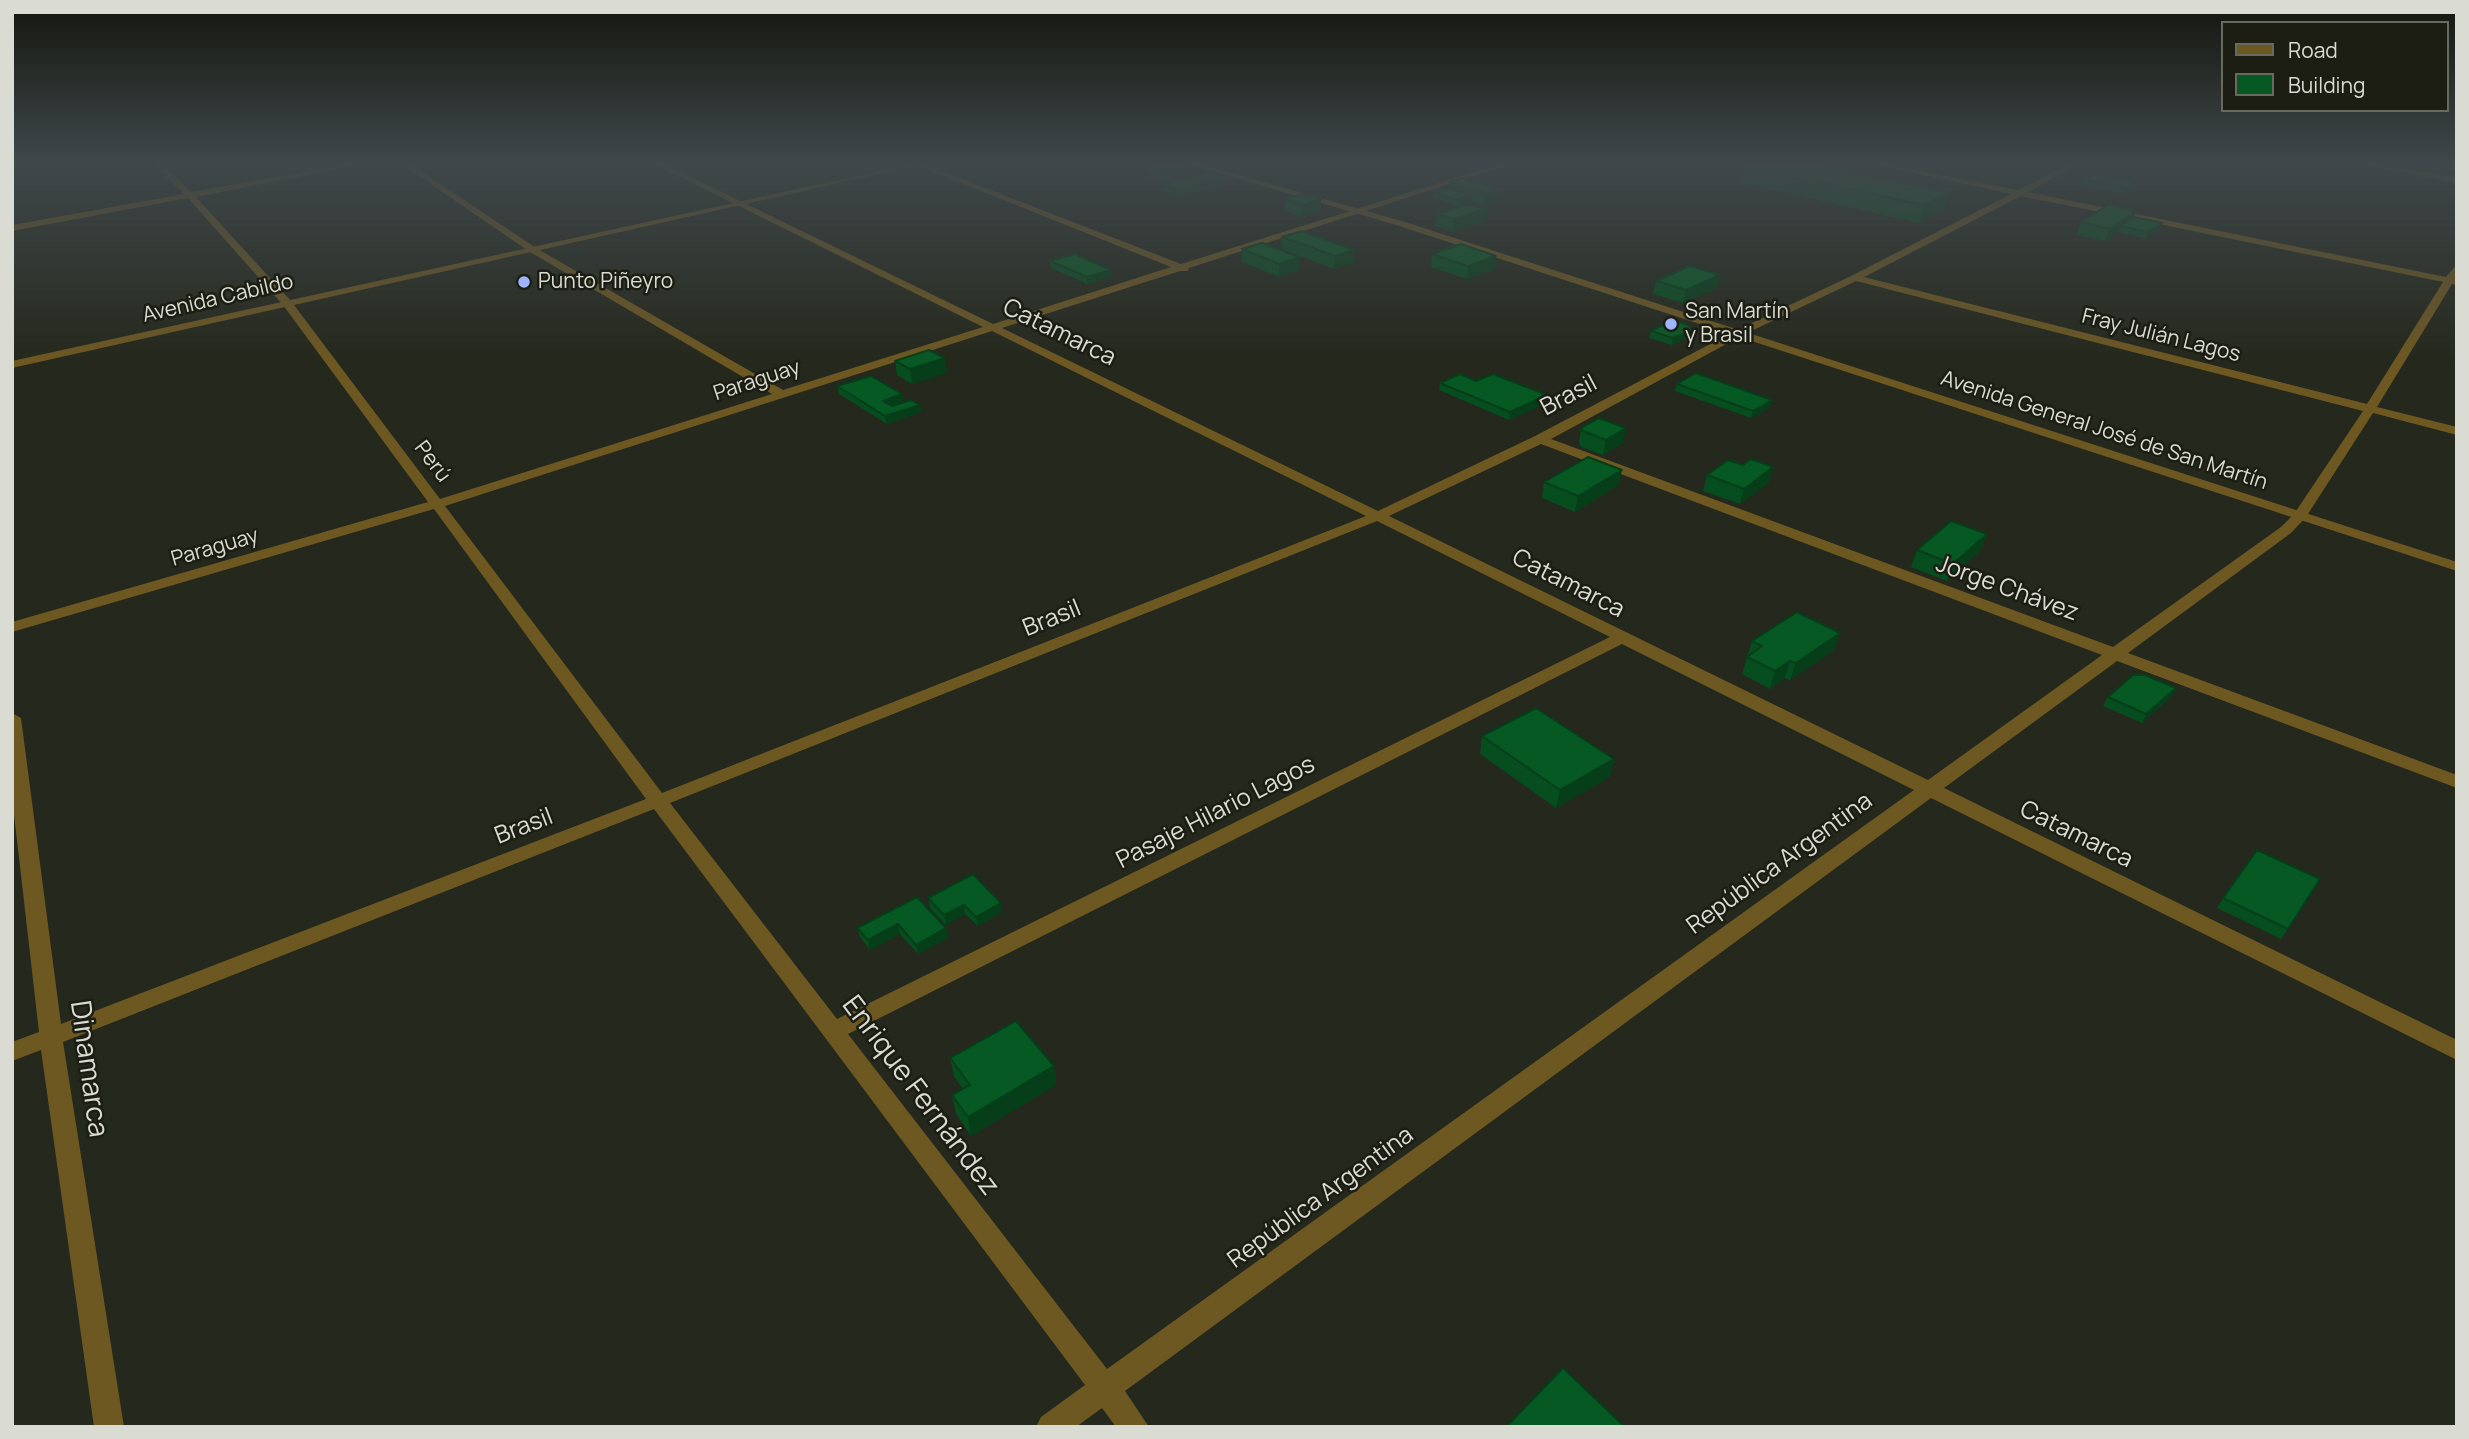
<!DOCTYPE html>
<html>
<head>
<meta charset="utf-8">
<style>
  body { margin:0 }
  #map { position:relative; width:2469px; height:1439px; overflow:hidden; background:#25281c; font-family:Manrope,sans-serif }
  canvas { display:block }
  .frame { position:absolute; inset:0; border:14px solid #dadcd4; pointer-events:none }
  .legend { position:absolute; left:2221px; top:21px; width:228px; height:91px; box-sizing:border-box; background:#1c1e13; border:2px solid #686a60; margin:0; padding:9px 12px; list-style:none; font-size:21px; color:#dadcd4 }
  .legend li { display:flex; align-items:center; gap:14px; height:35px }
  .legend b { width:35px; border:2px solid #686a60 }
</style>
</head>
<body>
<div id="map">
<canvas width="2469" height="1439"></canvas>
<div class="frame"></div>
<ul class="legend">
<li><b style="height:9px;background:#6e5822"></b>Road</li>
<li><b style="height:19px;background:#075924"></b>Building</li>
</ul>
</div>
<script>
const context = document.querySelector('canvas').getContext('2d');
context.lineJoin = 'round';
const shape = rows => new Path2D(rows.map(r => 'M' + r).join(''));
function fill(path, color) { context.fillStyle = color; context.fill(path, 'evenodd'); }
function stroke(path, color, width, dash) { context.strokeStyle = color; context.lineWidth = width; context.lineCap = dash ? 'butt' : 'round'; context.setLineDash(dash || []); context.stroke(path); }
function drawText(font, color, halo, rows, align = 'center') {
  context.font = font + ' Manrope,sans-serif'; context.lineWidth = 5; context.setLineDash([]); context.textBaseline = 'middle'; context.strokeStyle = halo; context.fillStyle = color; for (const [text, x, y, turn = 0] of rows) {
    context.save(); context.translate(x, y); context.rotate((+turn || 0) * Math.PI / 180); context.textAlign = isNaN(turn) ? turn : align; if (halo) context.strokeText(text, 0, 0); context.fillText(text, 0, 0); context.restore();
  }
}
const minor = shape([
  [152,163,160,163,192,192,353,163,368,163,196,197,291,301,440,499,772,394,530,252,400,163,409,163,536,248,783,390,983,327,652,163,662,163,993,324,1171,267,911,163,921,163,1181,264,1503,163,1514,163,1189,268,1188,271,1180,271,1002,328,1378,511,1535,436,1735,331,1851,276,2011,194,1867,163,1881,163,2018,190,2072,163,2082,163,2028,192,2446,277,2457,264,2457,285,2452,284,2377,407,2457,427,2457,435,2373,413,2306,517,2291,533,2128,653,2457,775,2457,788,2117,661,1944,788,2457,1040,2457,1060,1931,798,1125,1391,1149,1427,1116,1427,1102,1408,1076,1427,1036,1427,1041,1417,1085,1385,654,809,63,1042,124,1427,94,1427,41,1050,12,1061,12,1042,39,1032,12,797,12,713,21,718,61,1024,646,799,434,509,12,632,12,622,428,502,283,305,188,198,12,231,12,225,184,194,152,163],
  [2021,196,2443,282,2367,404,1864,277,2021,196],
  [1856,281,2363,411,2294,514,2281,527,2113,647,1551,439,1743,335,1856,281],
  [992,331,1366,516,662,793,445,506,992,331],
  [1541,444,2102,655,1928,780,1389,516,1541,444],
  [1377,521,1610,637,837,1019,670,803,1377,521],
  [1622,644,1914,790,1107,1369,848,1034,1622,644],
  [2351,163,2367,163,2457,177,2457,183,2351,163]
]);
const tertiary = shape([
  [916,163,929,163,12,368,12,361,916,163],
  [1184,163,1196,163,1402,221,2457,562,2457,571,1396,225,1184,163]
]);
const wall = shape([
  [1154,163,1187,163,1187,172,1162,180,1147,176,1147,165],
  [1745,167,1944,210,1919,223,1741,183],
  [1225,177,1225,183,1182,197,1164,191,1164,185],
  [1463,178,1498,200,1484,205,1471,201,1456,206,1433,198,1434,192,1448,188,1449,182],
  [2084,180,2134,188,2123,194,2081,185],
  [1285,199,1321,199,1320,211,1302,217,1284,211],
  [2136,211,2134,217,2159,229,2146,239,2118,232,2105,241,2076,235,2081,222],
  [1437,214,1487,220,1453,232,1435,226],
  [1282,237,1354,250,1353,263,1334,269,1282,249],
  [1242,249,1299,257,1299,270,1279,277,1242,262],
  [1432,254,1496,256,1495,269,1467,279,1431,267],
  [1050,261,1112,276,1087,284,1051,268],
  [1720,275,1717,288,1683,303,1653,294,1656,281],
  [1651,331,1690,337,1672,345,1649,338],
  [895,361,947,373,912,384,897,375],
  [1476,381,1547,395,1546,403,1509,420,1439,390,1440,383],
  [1677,384,1772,400,1770,407,1751,418,1675,391],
  [837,386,902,394,903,402,891,406,920,405,921,412,887,424,839,394],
  [1581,428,1623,443,1603,455,1581,447,1579,443],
  [1773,467,1769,482,1740,504,1703,491,1707,475],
  [1544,482,1619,485,1575,512,1542,498],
  [1987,534,1980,551,1947,581,1911,567,1917,550],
  [1840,633,1834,650,1790,680,1785,678,1770,689,1742,674,1752,641],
  [2108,697,2171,697,2142,723,2103,706],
  [1482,736,1614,759,1610,777,1556,808,1480,754],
  [917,897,948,938,918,954,900,934,870,950,860,937,857,928],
  [928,898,1002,912,978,926,965,914,946,925,930,908],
  [2223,898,2288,929,2281,939,2217,908],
  [950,1058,1054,1066,1056,1085,971,1136,956,1114,952,1095,963,1089,954,1077]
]);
const shadedWall = shape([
  [1182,163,1187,163,1187,172,1162,180,1162,169],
  [1225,177,1225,183,1182,197,1182,191],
  [2137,182,2134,188,2123,194,2126,188],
  [1499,189,1498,200,1484,205,1485,193],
  [1950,193,1944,210,1919,223,1924,205],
  [1472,195,1471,201,1456,206,1457,200],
  [1321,199,1320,211,1302,217,1303,205],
  [1488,208,1487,220,1453,232,1454,219],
  [2136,211,2132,223,2120,226,2118,232,2105,241,2110,229],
  [2162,223,2159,229,2146,239,2148,232],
  [1354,250,1353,263,1334,269,1335,256],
  [1496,256,1495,269,1467,279,1468,266],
  [1299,257,1299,270,1279,277,1279,264],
  [1111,270,1112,276,1087,284,1087,277],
  [1720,275,1717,288,1683,303,1686,290],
  [1692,330,1690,337,1672,345,1673,338],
  [945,358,947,373,912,384,910,369],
  [902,394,903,402,884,408,883,401],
  [1547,395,1546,403,1509,420,1510,412],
  [1772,400,1770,407,1751,418,1753,411],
  [920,405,921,412,887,424,885,416],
  [1626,428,1623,443,1603,455,1606,440],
  [1773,467,1769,482,1740,504,1744,489],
  [1622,470,1619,485,1575,512,1578,496],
  [1987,534,1980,551,1947,581,1953,564],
  [1840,633,1834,650,1790,680,1796,663],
  [1790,661,1785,678,1770,689,1775,671],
  [2176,688,2171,697,2142,723,2146,714],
  [1614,759,1610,777,1556,808,1560,790],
  [1001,903,1002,912,978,926,976,917],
  [964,905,965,914,946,925,944,915],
  [898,924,900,934,870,950,868,940],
  [946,928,948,938,918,954,916,945],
  [1054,1066,1056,1085,971,1136,968,1117]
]);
const building = shape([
  [1154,163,1182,163,1162,169,1147,165,1154,163],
  [1754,163,1805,163,1950,193,1924,205,1745,167,1754,163],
  [1207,172,1225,177,1182,191,1164,185,1207,172],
  [2095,174,2137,182,2126,188,2084,180,2095,174],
  [1463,178,1499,189,1485,193,1449,182,1463,178],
  [1448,188,1472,195,1457,200,1434,192,1448,188],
  [1302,194,1321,199,1303,205,1285,199,1302,194],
  [1466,205,1488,208,1454,219,1437,214,1466,205],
  [2108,205,2136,211,2110,229,2081,222,2108,205],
  [2134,217,2162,223,2148,232,2120,226,2134,217],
  [1302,231,1354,250,1335,256,1282,237,1302,231],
  [1262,243,1299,257,1279,264,1242,249,1262,243],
  [1461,244,1496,256,1468,266,1432,254,1461,244],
  [1075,254,1111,270,1087,277,1050,261,1075,254],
  [1690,266,1720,275,1686,290,1656,281,1690,266],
  [1674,320,1688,325,1692,330,1673,338,1651,331,1674,320],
  [929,350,945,358,910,369,895,361,929,350],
  [1696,373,1772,400,1753,411,1677,384,1696,373],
  [1460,374,1476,381,1493,374,1547,395,1510,412,1440,383,1460,374],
  [871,376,902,394,883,401,892,406,911,400,920,405,885,416,837,386,871,376],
  [1599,418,1626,428,1606,440,1583,431,1581,428,1599,418],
  [1588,457,1622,470,1578,496,1544,482,1588,457],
  [1751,459,1773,467,1744,489,1707,475,1728,460,1743,465,1751,459],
  [1951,521,1987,534,1953,564,1917,550,1951,521],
  [1797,612,1840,633,1796,663,1790,661,1775,671,1747,657,1762,646,1752,641,1797,612],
  [2133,675,2145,675,2176,688,2146,714,2108,697,2133,675],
  [1536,708,1614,759,1560,790,1482,736,1536,708],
  [2257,850,2320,879,2288,929,2223,898,2257,850],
  [973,874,1001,903,976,917,964,905,944,915,928,898,973,874],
  [917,897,946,928,916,945,898,924,868,940,857,928,917,897],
  [1016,1021,1054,1066,968,1117,952,1095,970,1085,950,1058,1016,1021],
  [1563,1368,1625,1427,1506,1427,1563,1368]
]);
const markers = [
  [524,282,7,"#9eb4fd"],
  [1671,324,7,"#9eb4fd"]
];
const farPoinames = [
  ["Punto Piñeyro",538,282],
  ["San Martín",1685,312],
  ["y Brasil",1685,336]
];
const farStreetnames = [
  ["Avenida Cabildo",218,299,-13],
  ["Fray Julián Lagos",2161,336,14],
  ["Paraguay",757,381,-18],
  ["Avenida General José de San Martín",2104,431,18],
  ["Perú",432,462,53],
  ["Paraguay",215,548,-16]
];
const streetNames = [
  ["Catamarca",1059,333,26],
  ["Brasil",1569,396,-28],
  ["Catamarca",1568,584,27],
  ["Jorge Chávez",2007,589,20],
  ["Brasil",1052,619,-22],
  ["Pasaje Hilario Lagos",1216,813,-27],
  ["Brasil",524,827,-21],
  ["Catamarca",2076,835,26],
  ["República Argentina",1780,864,-36],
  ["República Argentina",1321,1198,-36]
];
const nearStreetnames = [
  ["Dinamarca",88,1069,82],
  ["Enrique Fernández",920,1096,53]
];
fill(minor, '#6e5822');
fill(tertiary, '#6e5822');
fill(wall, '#064d1f');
fill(shadedWall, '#053e19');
fill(building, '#075924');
stroke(building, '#053e19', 2);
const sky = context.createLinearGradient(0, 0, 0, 364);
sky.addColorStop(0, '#14160f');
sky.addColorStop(0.45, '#40484b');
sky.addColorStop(1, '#40484b00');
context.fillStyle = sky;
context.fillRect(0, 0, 2469, 364);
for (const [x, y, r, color] of markers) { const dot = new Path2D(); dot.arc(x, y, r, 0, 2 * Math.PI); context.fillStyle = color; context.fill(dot); stroke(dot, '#1c1e13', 2.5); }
drawText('21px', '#dadcd4', '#1c1e13', farPoinames, 'left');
drawText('21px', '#dadcd4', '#1c1e13', farStreetnames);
drawText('24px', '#dadcd4', '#1c1e13', streetNames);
drawText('28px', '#dadcd4', '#1c1e13', nearStreetnames);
</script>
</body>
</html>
